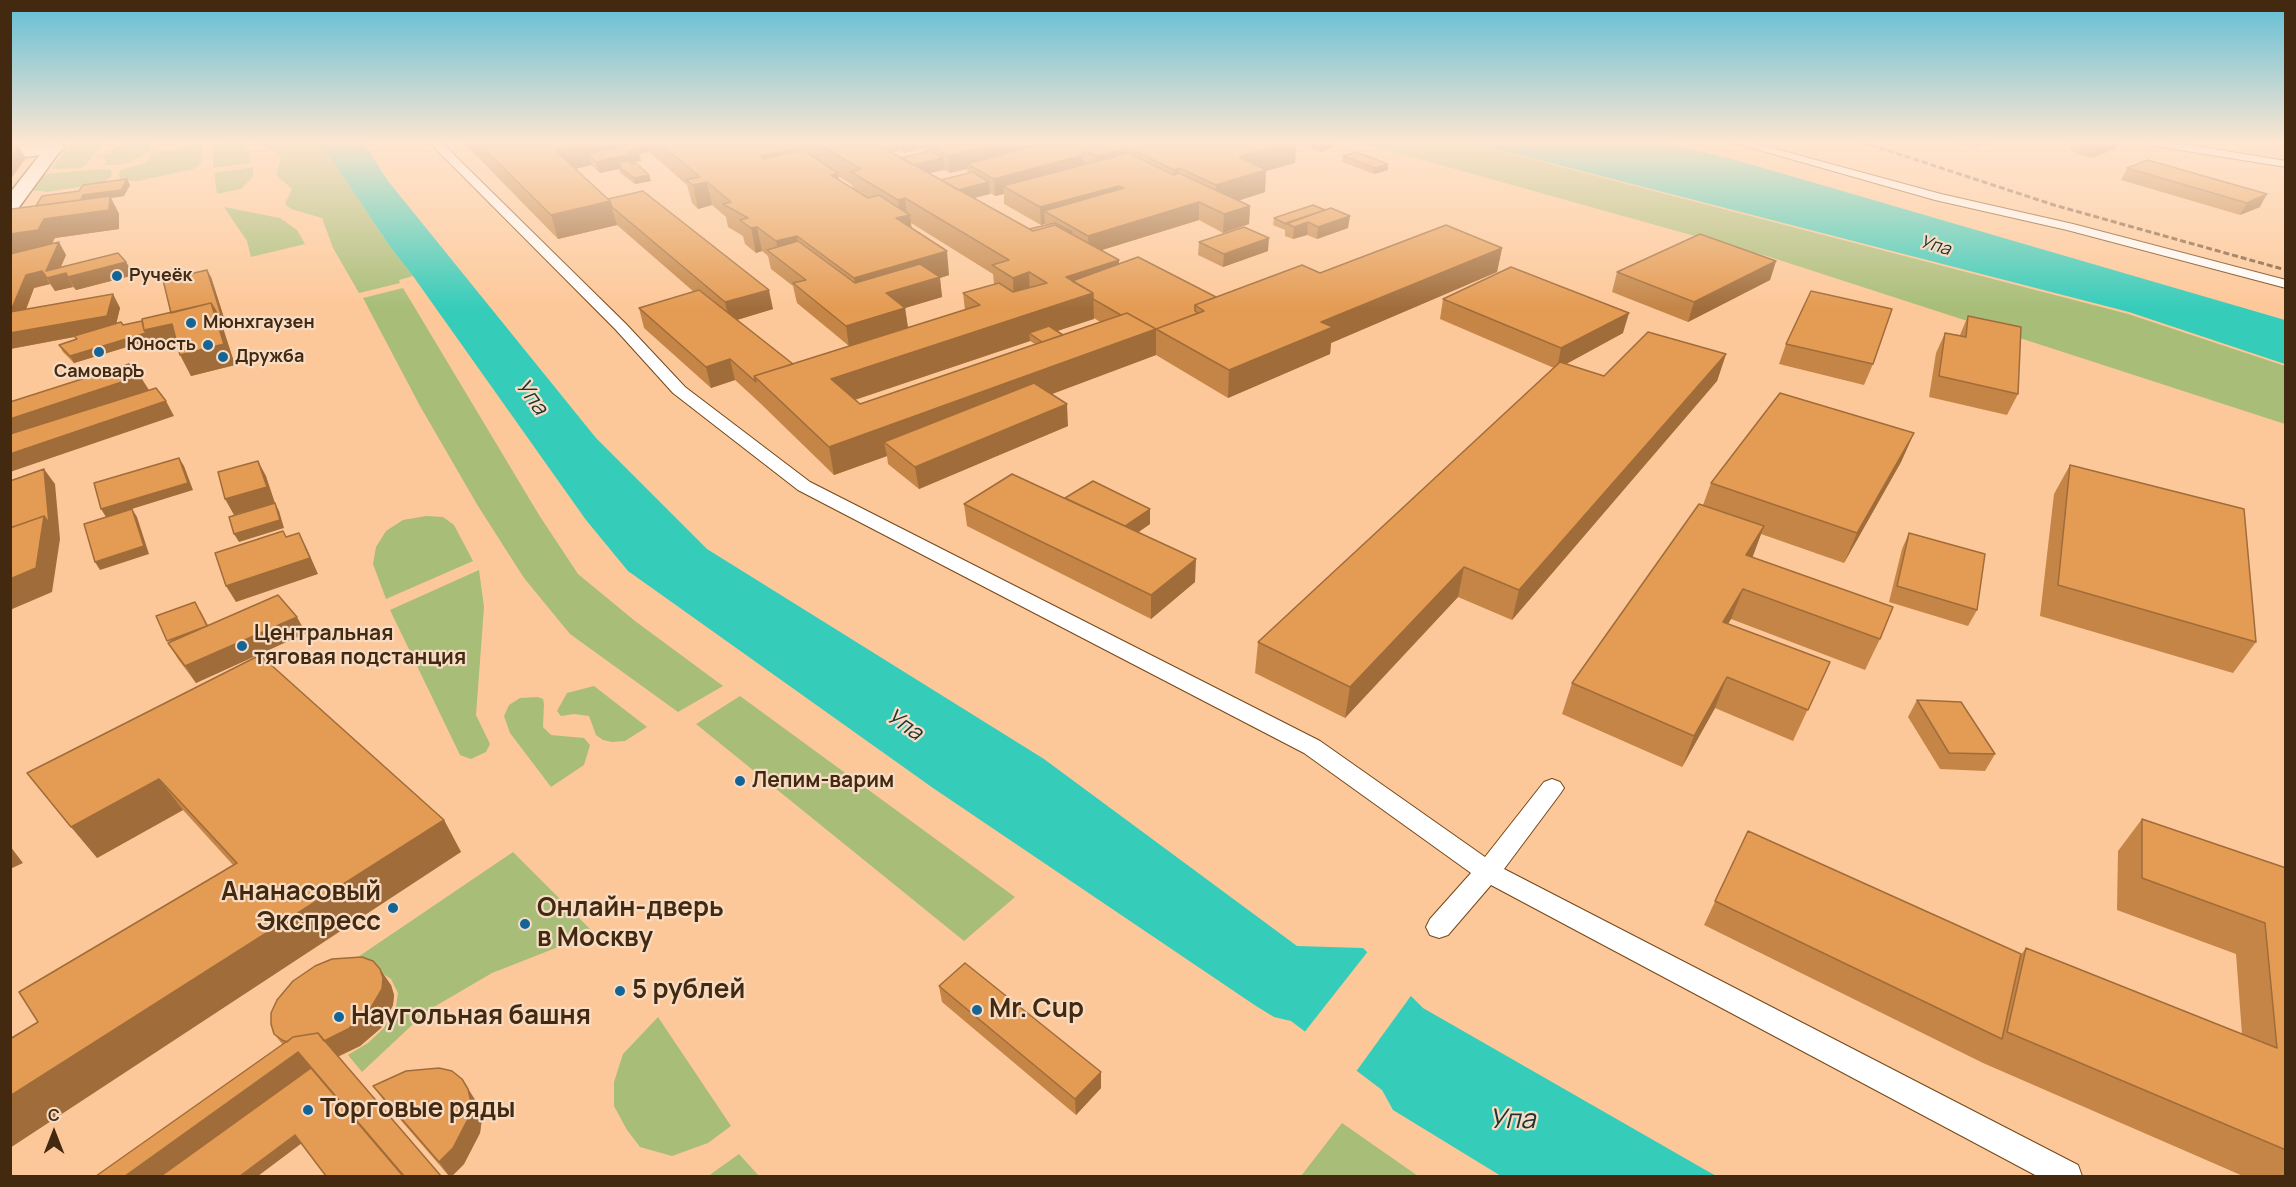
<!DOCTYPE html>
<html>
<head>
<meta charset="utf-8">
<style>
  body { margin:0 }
  #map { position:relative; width:2296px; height:1187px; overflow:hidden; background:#fdc899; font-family:Manrope,sans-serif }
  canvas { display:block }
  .frame { position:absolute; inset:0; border:12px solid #432910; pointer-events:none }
  .north { position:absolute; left:24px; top:1103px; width:60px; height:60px; -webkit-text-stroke:4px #f7dcc5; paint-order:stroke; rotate:0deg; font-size:16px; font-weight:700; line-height:24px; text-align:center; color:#432910 }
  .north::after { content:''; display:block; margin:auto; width:21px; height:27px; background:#432910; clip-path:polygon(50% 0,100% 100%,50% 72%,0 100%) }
</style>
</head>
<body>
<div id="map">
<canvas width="2296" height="1187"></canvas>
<div class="frame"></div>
<div class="north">С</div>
</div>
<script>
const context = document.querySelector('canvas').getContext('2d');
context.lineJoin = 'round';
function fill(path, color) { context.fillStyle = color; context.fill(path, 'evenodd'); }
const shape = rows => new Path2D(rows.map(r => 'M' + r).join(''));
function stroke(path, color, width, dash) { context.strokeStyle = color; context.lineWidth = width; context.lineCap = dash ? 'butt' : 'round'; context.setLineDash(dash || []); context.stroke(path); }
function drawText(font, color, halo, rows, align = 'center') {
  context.font = font + ' Manrope,sans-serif'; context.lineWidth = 4.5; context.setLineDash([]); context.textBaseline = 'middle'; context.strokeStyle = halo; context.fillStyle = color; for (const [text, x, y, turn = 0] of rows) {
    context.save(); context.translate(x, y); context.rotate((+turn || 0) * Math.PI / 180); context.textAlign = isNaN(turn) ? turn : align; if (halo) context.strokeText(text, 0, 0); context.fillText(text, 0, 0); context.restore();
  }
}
const green = shape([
  [103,142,86,165,81,168,51,169,72,143],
  [119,142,152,142,148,152,131,162,116,165,104,165,106,161,102,156,120,146,121,144],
  [242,142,249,152,251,163,213,168,213,144],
  [257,142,320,142,391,248,413,276,399,280,400,283,359,293,333,248,322,218,291,209,285,204,292,189,276,175,281,158,277,153],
  [1358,142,1465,142,2128,314,2285,366,2285,424,1770,257],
  [197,146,202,146,201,163,194,169,138,181,121,180,118,175,121,170,145,163,152,153],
  [253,167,253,177,241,189,217,194,214,173],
  [100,169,111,170,112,173,111,177,103,183,47,192,30,190,42,176,46,174],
  [224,207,280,218,297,230,305,244,251,257,247,241],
  [403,288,539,515,578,574,635,621,723,686,678,712,570,634,524,578,478,506,420,406,363,298],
  [426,516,443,517,454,525,473,561,386,599,373,564,376,547,386,531,403,520],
  [479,570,484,607,476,715,490,744,486,752,471,759,460,755,390,610],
  [594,686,647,727,625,741,612,742,603,740,596,735,589,716,574,714,561,716,557,711,567,693],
  [740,696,1015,897,964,941,696,724],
  [538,697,543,699,544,704,543,727,551,735,584,738,590,745,584,765,551,787,510,733,504,716,509,705,520,698],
  [513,852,594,933,492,973,427,1011,362,1072,348,1055,368,1043,384,1028,396,1006,398,993,391,979,379,971,321,982],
  [658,1017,731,1126,708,1143,672,1156,640,1147,627,1130,614,1106,614,1082,623,1054],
  [1342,1123,1418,1176,1301,1176],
  [739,1154,759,1176,710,1176,711,1174]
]);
const water = shape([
  [320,142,363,142,388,181,596,438,707,549,1044,759,1297,946,1363,948,1423,1008,1716,1176,1501,1176,1393,1110,1382,1090,1291,1021,1274,1017,1256,1006,933,788,628,571,586,520,413,276,391,248],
  [1469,142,1661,142,1736,160,2285,320,2285,364,2129,312]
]);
const pier = shape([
  [1369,950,1413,993,1355,1073,1303,1034]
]);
const service = shape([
  [429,142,441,142,626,324,685,387,810,482,1320,741,1485,857,1544,782,1552,779,1560,782,1564,788,1560,794,1504,869,2078,1165,2082,1176,2037,1176,1491,885,1448,935,1439,938,1430,935,1426,927,1430,919,1471,873,1304,753,798,490,673,393,616,330,429,142],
  [1731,142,1750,142,1941,194,2073,224,2286,280,2286,288,2067,230,1935,200,1731,142],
  [2144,142,2172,142,2286,161,2286,167,2149,145,2144,142]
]);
const pedestrian = shape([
  [57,142,63,147,17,210,10,211,10,193,49,143,57,142]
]);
const minor = shape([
  [48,142,61,143,64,147,61,151,55,153,10,159,10,147,48,142]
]);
const rail = shape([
  [1862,142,2054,205,2286,270]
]);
const wall = shape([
  [463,142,1296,142,1295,163,1266,171,1265,192,1238,201,1250,206,1249,224,1223,233,1199,220,1102,250,1119,264,1216,297,1320,273,1502,248,1497,272,1331,343,1330,354,1228,398,1156,355,1052,394,1068,426,919,489,888,464,887,456,834,475,760,403,735,380,711,388,644,328,639,308,694,292,617,225,558,239],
  [924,148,924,152,900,158,891,153,900,150,904,153],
  [649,152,687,185,692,203,698,209,712,205,726,217,728,227,743,236,745,244,756,253,762,251,768,256,771,269,793,286,797,303,849,346,793,364,737,320,773,309,608,199,576,169,591,165,600,173,619,169,620,173,635,184,651,181,649,175,634,164,633,162,641,161,639,154],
  [967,169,968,174,941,180,928,173,944,170,950,173],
  [838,176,852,185,853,188,838,179],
  [990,193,995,196,1004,194,1004,204,1041,225,1045,224,1045,225,1029,229,973,198],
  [911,223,993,274,994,284,963,293,965,310,908,328,905,308,942,297,940,278,949,275,911,228],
  [1094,318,1100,322,1063,335,1057,331],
  [1030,341,1035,344,860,404,855,400],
  [1296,142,1334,142,1333,147,1321,152],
  [1954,142,1987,142,1986,144,1975,148],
  [2059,142,2118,142,2115,149,2091,158,2077,154,2070,149,2072,144],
  [1343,156,1388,170,1374,174,1342,162],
  [2127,168,2260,207,2240,215,2121,180],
  [130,185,124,196,111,198,119,214,119,229,55,238,52,244,66,255,61,267,126,262,134,275,76,290,73,287,55,291,50,284,34,288,26,310,113,294,120,308,116,324,123,325,142,321,171,313,211,277,225,321,221,322,235,365,191,376,177,345,155,350,150,340,74,363,63,352,59,345,76,339,75,337,10,349,10,254,36,206],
  [1313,205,1348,228,1317,239,1307,235,1293,239,1285,236,1285,230,1273,225,1274,218],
  [1199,242,1268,251,1223,267,1198,255],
  [1776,261,1770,280,1688,322,1612,292,1617,272],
  [1443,299,1623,333,1566,364,1604,376,1726,354,1717,381,1512,620,1458,597,1345,718,1255,673,1258,642,1554,368,1440,319],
  [1968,316,2018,394,2007,415,1929,397,1936,353,1945,333,1960,335],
  [1786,344,1873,364,1864,385,1779,364],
  [1914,433,1901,462,1844,563,1761,534,1752,557,1880,639,1865,670,1731,619,1728,624,1830,662,1793,741,1715,708,1682,767,1562,714,1572,683,1703,505,1711,483],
  [2070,465,2256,642,2233,673,2040,616,2054,494],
  [1065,498,1150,509,1150,524,1138,532,1195,582,1151,619,967,526,964,504],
  [1909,533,1977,610,1968,626,1889,602,1902,549],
  [200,610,208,625,306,633,196,683,178,659,168,643],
  [260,655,444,820,461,852,38,1022,233,865,183,810,97,858],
  [1917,700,1995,754,1985,771,1940,769,1908,717],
  [2142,819,2286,868,2286,1176,2243,1176,1983,1063,1704,925,1748,831,2020,956,2026,948,2242,1034,2236,954,2117,910,2118,851],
  [391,985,394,995,393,1005,381,1028,360,1046,338,1057,301,1144,283,1045,274,1034],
  [939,986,1101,1072,1101,1088,1076,1115,942,1002],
  [462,1079,479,1106,482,1118,480,1133,464,1164,452,1176,449,1176,385,1102,373,1086]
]);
const shadedWall = shape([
  [589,142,647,142,649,152,639,154,641,161,633,162,634,166,621,166,618,163,619,169,600,173,596,162,588,154,591,165,562,172,555,150],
  [785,142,799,142,804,170,765,179,760,156],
  [903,142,923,142,924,148,904,153],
  [1003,142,1057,142,967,164,967,169,950,173,948,156],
  [1290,142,1296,142,1295,163,1266,171,1265,192,1215,208,1216,185,1239,157],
  [1322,142,1334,142,1333,147,1321,152],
  [1977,142,1987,142,1986,144,1975,148],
  [2107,142,2118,142,2115,149,2091,158,2097,147],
  [899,145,900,150,866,159,866,153],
  [19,147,26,158,10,180,10,159],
  [1128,148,1129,170,1097,179,1097,156],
  [1083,155,1084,172,1003,186,1004,194,995,196,994,179],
  [943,158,944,170,902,179,900,168],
  [1388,164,1388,170,1374,174,1375,168],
  [1179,168,1179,191,1173,193,1174,170],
  [838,173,841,196,831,175],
  [649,175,651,181,635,184,634,178],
  [127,179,130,185,124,196,111,198,119,214,119,229,55,238,49,248,10,254,10,234,83,195],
  [707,182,712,205,698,209,693,185],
  [989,182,990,194,947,205,945,193],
  [1119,186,1119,203,1044,211,1045,224,1041,225,1040,207],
  [2267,194,2260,207,2240,215,2247,203],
  [905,198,907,215,910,215,913,239,896,218,900,217,898,200],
  [610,201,617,225,558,239,551,215],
  [1199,202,1199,220,1089,254,1088,236],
  [1250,206,1249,224,1223,233,1224,214],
  [1350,216,1348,228,1317,239,1318,227],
  [1308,222,1307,235,1293,239,1294,227],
  [757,227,762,251,756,253,751,228],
  [797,236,801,260,780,260,776,241],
  [1269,238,1268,251,1223,267,1224,254],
  [59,242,66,255,57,275,66,273,73,287,55,291,47,278,46,271],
  [1502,248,1497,272,1331,343,1330,354,1228,398,1229,370,1321,322],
  [947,251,949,275,940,278,942,297,905,308,908,328,849,347,846,326,858,303,854,278],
  [1119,260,1119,284,1093,293,1094,319,1036,338,1029,333,1030,341,836,406,831,379,1066,277],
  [1776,261,1770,280,1688,322,1694,302],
  [126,262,134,275,76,290,68,277],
  [207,270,211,277,225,321,221,322,235,365,191,376,180,355,183,344,155,350,150,340,74,363,70,356,144,330,211,303],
  [42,271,50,284,34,288,21,322,10,324,10,309,26,275],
  [1029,272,1030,298,1014,303,1013,278],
  [769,290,773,309,730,322,725,302],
  [113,294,120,308,115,329,10,349,10,333],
  [1629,313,1623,333,1557,369,1561,348],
  [1156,329,1156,355,897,452,884,442,887,456,834,475,829,447],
  [1726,354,1717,381,1512,620,1519,590],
  [730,359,735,380,711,388,706,367],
  [140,376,149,390,10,437,10,399,15,407],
  [166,401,174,416,10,472,10,454],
  [1067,404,1068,426,919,489,915,467],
  [1914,433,1901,462,1844,563,1857,533],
  [179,458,184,466,193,490,106,517,101,509],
  [258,461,266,476,275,503,234,515,225,499],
  [44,469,55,484,60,539,52,592,10,610,10,579],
  [275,503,279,511,284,528,239,542,234,534],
  [132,509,137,517,149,554,100,570,95,562],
  [1150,509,1150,524,1119,546,1118,530],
  [1764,526,1753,556,1734,585,1746,555],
  [299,533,307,549,318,574,236,602,226,586],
  [1196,559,1195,582,1151,619,1151,595],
  [1464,567,1458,597,1345,718,1350,687],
  [1743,589,1731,619,1711,652,1723,622],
  [297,617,306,633,196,683,185,666],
  [1727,677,1715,708,1682,767,1694,736],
  [159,779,183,810,97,858,71,827],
  [444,820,461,852,10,1148,10,1096],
  [10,846,23,863,10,869],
  [380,969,391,985,394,995,393,1005,381,1028,360,1046,336,1057,324,1041],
  [298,1052,317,1076,180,1176,125,1176],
  [1101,1072,1101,1088,1076,1115,1075,1099],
  [468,1089,479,1106,482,1118,480,1133,464,1164,452,1176,449,1176,439,1162],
  [295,1135,302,1143,258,1176,240,1176]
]);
const building = shape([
  [477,142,589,142,555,150,610,201,551,215,477,142],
  [658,142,792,142,800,148,760,156,764,159,803,150,838,173,831,175,868,198,879,195,910,215,896,218,947,251,854,278,797,236,776,241,757,227,751,228,740,220,748,218,723,204,731,202,707,182,693,185,686,180,700,177,658,142],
  [815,142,873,142,1033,231,1055,225,1119,260,1066,277,1093,293,831,379,860,404,1127,313,1156,329,829,447,754,376,980,305,963,293,999,283,1013,292,1047,283,1029,272,1013,278,992,265,1009,260,905,198,898,200,851,172,861,169,815,142],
  [873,142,895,142,899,145,884,148,873,142],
  [925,142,1003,142,948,156,925,142],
  [1050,142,1083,142,1093,147,1083,150,1083,155,994,179,967,164,1050,142],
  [1093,142,1290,142,1239,157,1266,170,1216,185,1179,168,1174,170,1128,148,1097,156,1083,150,1099,145,1093,142],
  [2082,142,2107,142,2097,147,2082,142],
  [631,144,638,149,628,151,631,154,596,162,588,154,631,144],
  [19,147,10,159,10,148,19,147],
  [931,151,943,158,913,165,900,158,931,151],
  [1356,152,1388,164,1375,168,1343,156,1356,152],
  [1128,153,1174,175,1179,173,1250,206,1224,214,1199,202,1088,236,1044,211,1124,188,1119,186,1040,207,1003,186,1128,153],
  [2148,160,2267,194,2247,203,2127,168,2148,160],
  [629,161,632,164,636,163,649,175,634,178,619,167,621,166,618,163,629,161],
  [973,172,989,182,958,190,941,180,973,172],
  [127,179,121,190,83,195,81,200,36,206,42,196,79,191,83,185,127,179],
  [643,191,769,290,725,302,612,207,610,201,608,199,643,191],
  [110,196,109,210,44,219,38,230,10,234,10,211,12,209,110,196],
  [1313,205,1325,210,1286,224,1274,218,1313,205],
  [1331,208,1350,216,1318,227,1308,222,1294,227,1286,223,1331,208],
  [1055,223,1072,232,1070,233,1055,225,1033,231,1029,229,1055,223],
  [1446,225,1502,248,1321,322,1333,327,1229,370,1156,329,1204,311,1195,305,1302,265,1320,273,1446,225],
  [1244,227,1269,238,1224,254,1199,242,1244,227],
  [1700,234,1776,261,1694,302,1617,272,1700,234],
  [798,241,855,283,920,264,940,277,886,293,905,308,846,326,793,283,806,280,767,250,798,241],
  [59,242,46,271,118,253,126,262,68,277,66,273,47,278,42,271,26,275,12,308,10,309,10,254,59,242],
  [1138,257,1216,297,1195,305,1195,311,1198,313,1156,329,1127,313,1121,315,1093,299,1093,293,1072,281,1138,257],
  [1511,267,1629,313,1561,348,1443,299,1511,267],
  [207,270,221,314,218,315,211,303,171,313,163,280,207,270],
  [699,290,793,364,754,376,756,382,730,359,706,367,639,308,699,290],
  [1811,291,1892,309,1873,364,1786,344,1811,291],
  [113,294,107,316,10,333,10,312,113,294],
  [211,303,224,344,180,355,172,324,144,330,142,319,211,303],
  [1968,316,2021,327,2018,394,1939,376,1945,333,1966,337,1968,316],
  [142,321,144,330,146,333,70,356,59,345,77,339,74,336,121,322,123,325,142,321],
  [1049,326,1063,335,1042,342,1029,333,1049,326],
  [1648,332,1726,354,1519,590,1464,567,1350,687,1258,642,1560,362,1604,376,1648,332],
  [129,364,140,376,10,419,10,402,129,364],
  [1034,383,1067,404,915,467,884,442,1034,383],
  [156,388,166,401,10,454,10,434,156,388],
  [1780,393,1914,433,1857,533,1711,483,1780,393],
  [179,458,188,483,101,509,94,483,179,458],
  [258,461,267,487,225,499,218,472,258,461],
  [2070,465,2244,509,2256,642,2058,585,2070,465],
  [44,469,49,523,44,516,10,528,10,481,44,469],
  [1012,474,1196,559,1151,595,964,504,1012,474],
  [1093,481,1150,509,1125,526,1065,498,1093,481],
  [275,503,280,520,234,534,229,517,275,503],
  [1699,504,1764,526,1746,555,1893,607,1880,639,1743,589,1723,622,1830,662,1808,710,1727,677,1694,736,1572,683,1699,504],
  [132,509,144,546,95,562,84,524,132,509],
  [44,516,36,568,10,579,10,528,44,516],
  [283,531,286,537,299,533,310,558,226,586,215,553,283,531],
  [1909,533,1985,554,1977,610,1897,586,1909,533],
  [278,595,297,617,185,666,168,643,278,595],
  [195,602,207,626,167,641,156,616,195,602],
  [260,655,444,820,10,1096,10,1039,38,1022,19,992,237,863,159,779,71,827,27,773,260,655],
  [1917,700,1961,702,1995,754,1949,753,1917,700],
  [2142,819,2286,868,2286,1150,2007,1032,2026,948,2277,1048,2265,923,2142,878,2142,819],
  [1748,831,2021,954,2002,1039,1715,901,1748,831],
  [362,957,373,961,380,969,383,978,382,989,369,1011,348,1029,324,1041,318,1033,293,1037,287,1042,282,1040,274,1034,271,1024,271,1013,277,1000,293,981,315,966,332,959,362,957],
  [965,963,1101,1072,1075,1099,939,986,965,963],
  [318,1033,441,1176,404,1176,298,1052,125,1176,96,1176,293,1037,318,1033],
  [311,1068,403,1176,326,1176,295,1135,240,1176,161,1176,311,1068],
  [439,1068,452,1071,462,1079,468,1089,471,1102,469,1117,453,1148,439,1162,373,1086,406,1071,439,1068]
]);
const markers = [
  [117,276,6,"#156496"],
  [191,323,6,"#156496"],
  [208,345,6,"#156496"],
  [99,352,6,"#156496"],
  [223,357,6,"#156496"],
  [242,646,6,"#156496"],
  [740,781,6,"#156496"],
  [393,908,6,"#156496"],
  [525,924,6,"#156496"],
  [620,991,6,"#156496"],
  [977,1010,6,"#156496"],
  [339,1017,6,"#156496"],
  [308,1110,6,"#156496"]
];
const farWaternames = [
  ["Упа",1935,246,16]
];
const farPoinames = [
  ["Ручеёк",129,276],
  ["Мюнхгаузен",203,323],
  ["Юность",196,345,"right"],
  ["Дружба",235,357],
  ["СамоварЪ",99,372,"center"]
];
const poiNames = [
  ["Центральная",254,634],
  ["тяговая подстанция",254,658],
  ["Лепим-варим",752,781]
];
const waterNames = [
  ["Упа",531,397,54],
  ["Упа",904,725,34]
];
const nearPoinames = [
  ["Ананасовый",381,893,"right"],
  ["Экспресс",381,923,"right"],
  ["Онлайн-дверь",537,909],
  ["в Москву",537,939],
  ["5 рублей",632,991],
  ["Mr. Cup",989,1010],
  ["Наугольная башня",351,1017],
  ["Торговые ряды",320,1110]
];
const nearWaternames = [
  ["Упа",1512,1120]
];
fill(green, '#a7bd78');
fill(water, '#35ccba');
fill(pier, '#fdc899');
stroke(service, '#744718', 2);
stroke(pedestrian, '#744718', 3);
stroke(minor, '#744718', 3);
fill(service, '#fff');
fill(pedestrian, '#fff');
fill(minor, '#fff');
stroke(rail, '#7f5c3c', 3, [6, 3]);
fill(wall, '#c48547');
fill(shadedWall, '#a06c3a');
fill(building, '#e49b53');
stroke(building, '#a06c3a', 1.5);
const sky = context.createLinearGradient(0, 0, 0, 309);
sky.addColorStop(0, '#60bed6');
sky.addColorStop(0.46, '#fee6d1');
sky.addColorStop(1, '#fee6d100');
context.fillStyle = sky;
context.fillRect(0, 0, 2296, 309);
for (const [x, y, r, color] of markers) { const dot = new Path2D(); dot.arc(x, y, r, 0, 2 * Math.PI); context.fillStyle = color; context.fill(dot); stroke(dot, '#f7dcc5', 2); }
drawText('italic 18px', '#1e3632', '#f7dcc5', farWaternames);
drawText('bold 18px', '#432910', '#f7dcc5', farPoinames, 'left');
drawText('bold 21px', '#432910', '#f7dcc5', poiNames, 'left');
drawText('italic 22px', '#1e3632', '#f7dcc5', waterNames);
drawText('bold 26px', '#432910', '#f7dcc5', nearPoinames, 'left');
drawText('italic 27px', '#1e3632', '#f7dcc5', nearWaternames);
</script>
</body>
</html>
